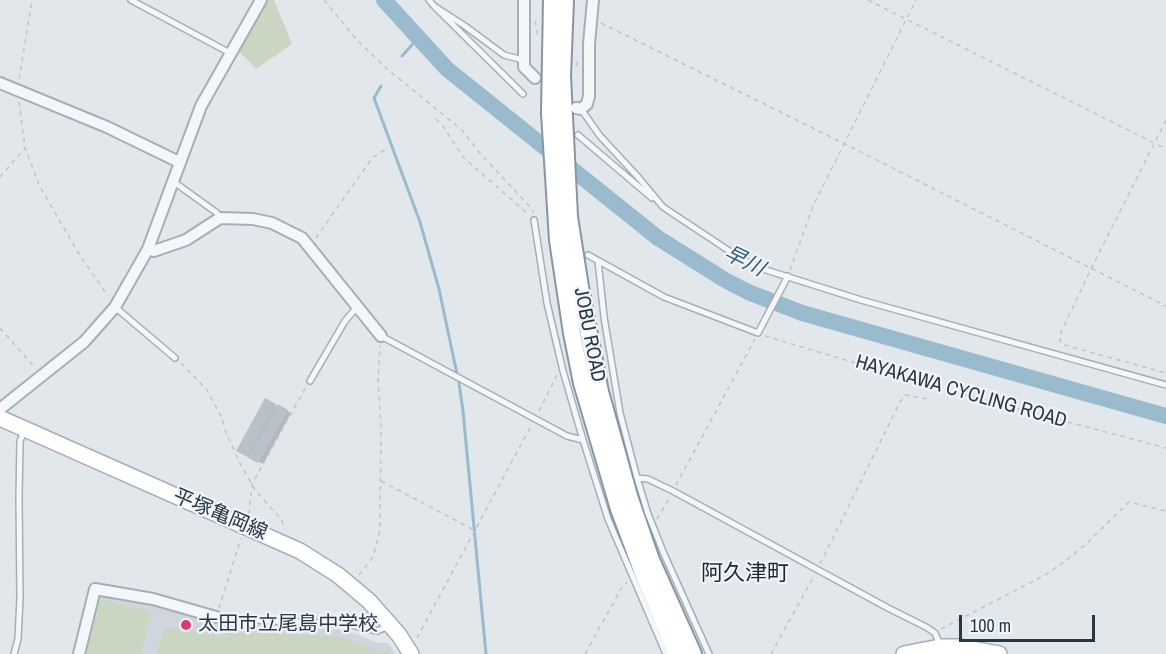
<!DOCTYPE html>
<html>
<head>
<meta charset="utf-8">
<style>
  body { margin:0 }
  #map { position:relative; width:1166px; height:654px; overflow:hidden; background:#e1e7eb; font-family:"Archivo Narrow",sans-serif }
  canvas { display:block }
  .scale { position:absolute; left:959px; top:615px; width:136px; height:27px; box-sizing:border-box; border:3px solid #283744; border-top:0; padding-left:8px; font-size:18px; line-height:21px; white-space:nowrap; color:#283744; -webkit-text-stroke:4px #f1f5f8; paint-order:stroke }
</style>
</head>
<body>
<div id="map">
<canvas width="1166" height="654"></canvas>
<div class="scale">100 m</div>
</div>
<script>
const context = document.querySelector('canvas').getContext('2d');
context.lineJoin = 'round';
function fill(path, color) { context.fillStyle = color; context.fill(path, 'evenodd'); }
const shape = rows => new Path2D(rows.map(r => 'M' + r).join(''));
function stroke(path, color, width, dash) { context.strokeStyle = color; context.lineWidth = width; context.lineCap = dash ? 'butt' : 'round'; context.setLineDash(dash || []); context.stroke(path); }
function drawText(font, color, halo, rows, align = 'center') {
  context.font = font + ' "Archivo Narrow","Noto Sans JP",sans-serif'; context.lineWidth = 4.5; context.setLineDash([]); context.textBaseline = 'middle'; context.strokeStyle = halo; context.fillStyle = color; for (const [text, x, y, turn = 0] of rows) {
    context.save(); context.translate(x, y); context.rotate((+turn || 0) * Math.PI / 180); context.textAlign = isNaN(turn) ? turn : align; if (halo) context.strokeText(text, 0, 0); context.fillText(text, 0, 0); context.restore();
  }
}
const built = shape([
  [102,594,156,604,218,621,346,630,378,643,389,643,395,654,84,654,97,597]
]);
const green = shape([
  [265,0,274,0,292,44,256,69,237,49],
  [100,599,151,611,141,654,87,654],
  [164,627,227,638,228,632,341,637,381,652,388,650,390,654,157,654]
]);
const shadow = shape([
  [266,400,291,413,263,464,238,451]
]);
const stream = shape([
  [402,56,418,38],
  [381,86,374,98,420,222,439,289,457,374],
  [459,383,463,411,486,654]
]);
const river = shape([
  [384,0,447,69,658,238,725,280,748,292,802,313,1166,416]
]);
const building = shape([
  [265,398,276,404,247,457,236,451],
  [278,404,288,410,258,463,248,458]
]);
const path = shape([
  [324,0,357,40,386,68,463,131,478,151,533,210,533,213],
  [868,0,1166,149],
  [535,21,538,37],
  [601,23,845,144,1166,306],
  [576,66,579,57],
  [19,79,32,0],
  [19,102,25,148,40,187,79,254,108,296],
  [436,119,443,126,463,157,529,215],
  [1166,120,1091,269,1061,332,1060,339,1061,344,1166,373],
  [0,177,25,148],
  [316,238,372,158,387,148],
  [790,270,813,206,916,0],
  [0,328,36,369],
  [765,336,936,387,1166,448],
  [181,363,207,390,222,418,226,433,242,467,255,490,281,519,285,529],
  [539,411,557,375],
  [381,481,474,530],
  [676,485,755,339],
  [249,514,252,484,306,387],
  [657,519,670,497],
  [820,564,900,402,905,395,928,399],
  [359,575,373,557,380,530,381,427,378,380,380,345],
  [219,608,241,538],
  [941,629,1045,575,1064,562,1085,545,1129,502,1166,511],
  [417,638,531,426],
  [585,654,621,589,627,582],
  [771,654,814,576]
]);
const service = shape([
  [131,0,230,53],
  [429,0,434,6,465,26,504,55,523,60],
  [434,6,523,94],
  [581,109,600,136,638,177,663,207,743,260,766,270,861,300,1166,385],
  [578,135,652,198],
  [174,182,217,213,220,218],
  [534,220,547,303,563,371,583,440,608,519,666,654],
  [588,255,664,297,758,333,788,276],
  [598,261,604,317,620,413,637,478,648,514,664,554,709,654],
  [115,307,175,358],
  [381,336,567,436,583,440],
  [310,381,345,321,357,307],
  [637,478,648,479,673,491,888,608,926,627,935,633,940,645],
  [216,617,271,621,347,624,377,631,389,626],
  [14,654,18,639,20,598,19,497,20,441,24,432]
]);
const minor = shape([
  [524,0,524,67,535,78],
  [0,83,107,127,179,162],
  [576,108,581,109,587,104,589,96,589,44,593,0],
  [148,249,154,251,186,240,220,218,253,219,272,223,302,238,381,336],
  [0,409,84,342,115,307,148,249,201,106,261,0],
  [79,654,95,589,153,599,216,617]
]);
const secondary = shape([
  [0,418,300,551,338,575,369,601,399,635,411,654],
  [904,654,940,647,960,647,999,654]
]);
const trunk = shape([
  [552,0,550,113,558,240,572,333,582,383,619,509,644,576,677,654],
  [565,0,562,76,569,217,580,287,600,392,629,496,651,560,693,654]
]);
const markers = [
  [186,625,6,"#d83e6d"]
];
const streetNames = [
  ["JOBU ROAD",589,335,79],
  ["HAYAKAWA CYCLING ROAD",961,392,16],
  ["平塚亀岡線",220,515,23]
];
const poiNames = [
  ["太田市立尾島中学校",198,625]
];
const waterNames = [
  ["早川",744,262,26]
];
const quarterNames = [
  ["阿久津町",745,574]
];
fill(built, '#cfd6dd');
fill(green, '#cad5c2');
fill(shadow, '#0003');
stroke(stream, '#9abbcd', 3);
stroke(river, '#9abbcd', 16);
fill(building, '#b8c1c9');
stroke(service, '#a6afb6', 8);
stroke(minor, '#a6afb6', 14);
stroke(secondary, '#a6afb6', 18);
stroke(trunk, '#8896a3', 20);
stroke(path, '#bfc5ca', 1.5, [4.5, 4.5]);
stroke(service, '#f4f7f9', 5);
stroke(minor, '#f4f7f9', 10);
stroke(secondary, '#fff', 15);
stroke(trunk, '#fff', 16);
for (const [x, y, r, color] of markers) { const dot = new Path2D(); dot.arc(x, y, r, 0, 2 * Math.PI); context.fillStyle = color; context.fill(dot); stroke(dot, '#f1f5f8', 2); }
drawText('20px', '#283744', '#f1f5f8', streetNames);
drawText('20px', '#283744', '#f1f5f8', poiNames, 'left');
drawText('italic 21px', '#2f5d7b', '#f1f5f8', waterNames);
drawText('22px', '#1a2735', '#f1f5f8', quarterNames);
</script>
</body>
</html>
